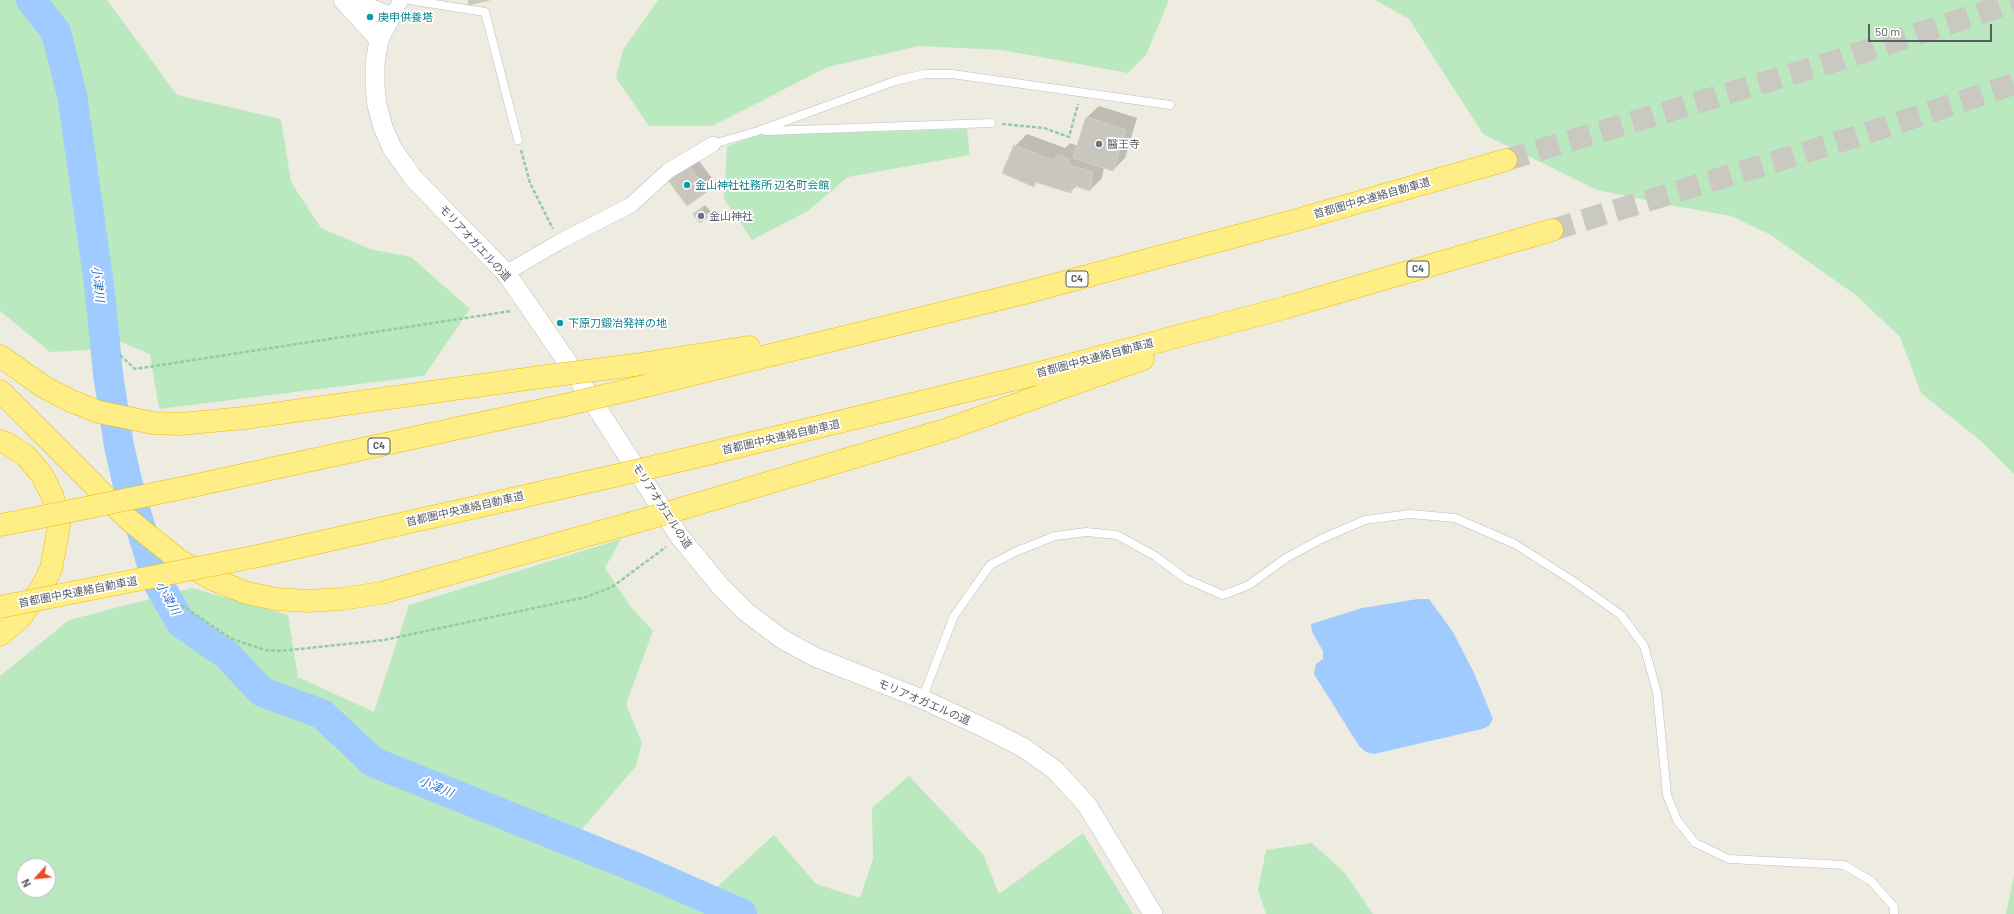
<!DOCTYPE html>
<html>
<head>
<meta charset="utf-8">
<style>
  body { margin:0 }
  #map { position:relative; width:2014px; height:914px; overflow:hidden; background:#eeece0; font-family:Barlow,sans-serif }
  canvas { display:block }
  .north { position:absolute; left:16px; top:858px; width:40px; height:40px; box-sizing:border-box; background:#fff; border:1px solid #bdbec1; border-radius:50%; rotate:243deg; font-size:11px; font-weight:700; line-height:16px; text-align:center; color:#595d63 }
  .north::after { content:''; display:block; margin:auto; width:14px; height:18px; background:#fa441a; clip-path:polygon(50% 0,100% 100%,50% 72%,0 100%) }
  .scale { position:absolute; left:1868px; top:24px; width:124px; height:18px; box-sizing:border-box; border:2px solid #595d63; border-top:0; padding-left:5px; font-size:12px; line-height:14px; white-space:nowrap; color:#595d63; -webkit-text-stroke:3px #fff; paint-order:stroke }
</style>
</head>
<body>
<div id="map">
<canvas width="2014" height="914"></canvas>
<div class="north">N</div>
<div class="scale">50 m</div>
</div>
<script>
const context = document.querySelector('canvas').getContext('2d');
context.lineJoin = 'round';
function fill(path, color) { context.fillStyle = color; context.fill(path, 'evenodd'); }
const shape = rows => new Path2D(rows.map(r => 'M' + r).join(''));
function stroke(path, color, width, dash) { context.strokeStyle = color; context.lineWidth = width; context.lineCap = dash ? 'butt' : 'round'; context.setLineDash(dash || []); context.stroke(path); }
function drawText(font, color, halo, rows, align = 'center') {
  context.font = font + ' Barlow,"Noto Sans JP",sans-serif'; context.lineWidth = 3.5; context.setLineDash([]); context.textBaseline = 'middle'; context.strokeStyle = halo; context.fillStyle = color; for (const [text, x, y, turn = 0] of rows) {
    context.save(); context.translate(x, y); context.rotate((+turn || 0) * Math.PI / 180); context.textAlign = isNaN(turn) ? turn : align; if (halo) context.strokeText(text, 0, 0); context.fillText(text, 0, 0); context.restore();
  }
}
const green = shape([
  [0,0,107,0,177,95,281,119,291,182,321,228,370,249,411,257,470,309,424,376,159,409,150,354,116,340,87,350,50,352,0,311],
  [658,0,1169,0,1146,55,1128,73,1002,50,919,46,828,67,712,126,649,126,616,78,623,50],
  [1375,0,2014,0,2014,474,1981,441,1921,393,1900,337,1857,296,1771,235,1731,216,1670,205,1597,190,1483,134,1409,19],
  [967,129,970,155,848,177,808,211,752,240,724,199,727,146,759,135],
  [621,539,605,568,630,606,653,631,626,704,642,743,636,766,566,848,717,887,774,835,816,884,860,898,873,859,872,808,909,776,983,854,999,894,1083,833,1133,914,0,914,0,676,69,620,192,588,288,615,298,677,374,712,409,605],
  [24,866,48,866,48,890,24,890],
  [1312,843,1345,873,1373,914,1266,914,1258,890,1266,850],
  [2014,875,2014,914,2006,914]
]);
const water = shape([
  [1418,599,1429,599,1453,632,1474,673,1493,719,1489,726,1482,729,1374,754,1366,752,1359,746,1314,674,1316,664,1323,659,1323,651,1312,632,1311,624,1362,608]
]);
const shadow = shape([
  [1099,106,1137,118,1125,158,1113,170,1104,167,1102,178,1090,190,1077,185,1071,192,1038,181,1033,186,1015,146,1027,134,1065,148,1070,143,1078,146,1086,118],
  [696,157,715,182,707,190,668,179],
  [705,205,711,212,700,222,698,211]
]);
const river = shape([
  [31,0,56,32,72,95,100,292,108,374,119,446,129,489,157,581,181,623,227,655,262,692,322,714,373,762,640,869,742,914]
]);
const building = shape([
  [468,0,490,0,469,5,468,0],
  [1086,117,1126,130,1113,171,1073,158,1086,117],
  [1014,145,1053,160,1057,155,1070,159,1068,165,1093,172,1090,191,1073,185,1071,193,1035,182,1034,187,1002,173,1014,145],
  [688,164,708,191,687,206,667,179,688,164],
  [701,208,708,217,700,223,693,214,701,208]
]);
const motorwayTunnel = shape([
  [1506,160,1829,63,2014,2],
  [1552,230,1858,136,2014,84]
]);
const path = shape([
  [1002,124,1044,128,1069,137,1078,104],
  [521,150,530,183,553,229],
  [120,355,135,369,511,311],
  [181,605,232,639,265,650,281,651,384,640,586,597,612,587,666,547]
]);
const service = shape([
  [409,0,485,12,518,140],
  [767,131,991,123],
  [713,144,758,131,895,81,924,74,952,74,1170,105],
  [922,699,954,616,990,565,1017,551,1055,536,1086,532,1117,535,1155,556,1186,579,1223,595,1249,585,1286,558,1321,539,1365,520,1410,514,1455,518,1515,544,1576,583,1621,615,1644,646,1657,692,1667,795,1677,820,1695,843,1729,859,1844,865,1871,881,1894,907,1894,914]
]);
const minor = shape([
  [391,17,401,0],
  [506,273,559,242,631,205,668,171,713,144]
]);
const tertiary = shape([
  [343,0,379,39],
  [350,0,391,17,379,39,375,64,375,87,377,105,383,127,392,148,414,179,506,273,568,363,680,537,721,587,746,612,782,639,815,657,922,699,991,731,1024,748,1055,770,1087,805,1153,914]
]);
const motorway = shape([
  [0,356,44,387,71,401,99,412,153,423,180,424,244,418,548,376],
  [634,365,749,347],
  [645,386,1028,292,1300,219,1506,160],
  [0,391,128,519,179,560,212,579,247,593,276,599,307,601,341,599,381,593,639,521],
  [0,441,8,444,26,456,42,475,53,497,59,526,51,569,41,589,20,618,0,635],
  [695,457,1040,373,1284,308,1552,230],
  [192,486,565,405],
  [721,497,945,430,1143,359],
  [0,525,22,521],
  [263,555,614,476]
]);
const motorwayBridge = shape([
  [548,376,634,365],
  [565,405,645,386],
  [614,476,695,457],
  [22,521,192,486],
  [639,521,721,497],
  [0,607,263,555]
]);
const markers = [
  [370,17,4,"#0f9aa8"],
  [1099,144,4,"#6b7280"],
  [687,185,4,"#0f9aa8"],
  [701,216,4,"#6b7280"],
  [560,323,4,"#0f9aa8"]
];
const shields = [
  [1418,269,22],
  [1077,279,22],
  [379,446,22]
];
const shieldNames = [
  ["C4",1418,269],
  ["C4",1077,279],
  ["C4",379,446]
];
const cultureNames = [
  ["庚申供養塔",378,17],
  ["金山神社社務所 辺名町会館",695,185],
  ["下原刀鍛冶発祥の地",568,323]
];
const worshipNames = [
  ["醫王寺",1107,144],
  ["金山神社",709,216]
];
const streetNames = [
  ["首都圏中央連絡自動車道",1372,198,-16],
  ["モリアオガエルの道",475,243,47],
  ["首都圏中央連絡自動車道",1095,358,-15],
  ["首都圏中央連絡自動車道",781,437,-13],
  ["モリアオガエルの道",662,506,57],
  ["首都圏中央連絡自動車道",465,509,-13],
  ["首都圏中央連絡自動車道",78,592,-11],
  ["モリアオガエルの道",924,702,23]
];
const waterNames = [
  ["小津川",98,284,83],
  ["小津川",168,598,61],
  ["小津川",436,787,22]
];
fill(green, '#bae9bf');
fill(water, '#9fcbff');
fill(shadow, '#0003');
stroke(river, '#9fcbff', 30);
fill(building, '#c9c6bd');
stroke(building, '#d3cfbe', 1);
stroke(motorwayTunnel, '#c9c8c1', 22, [22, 11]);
stroke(service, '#bbbdc4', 9);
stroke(minor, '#bbbdc4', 16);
stroke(tertiary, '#bbbdc4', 20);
stroke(motorway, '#eebe00', 23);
stroke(path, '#93caa8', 2.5, [4, 2]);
stroke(service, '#fff', 8);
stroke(minor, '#fff', 15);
stroke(tertiary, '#fff', 19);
stroke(motorway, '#ffed86', 22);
stroke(motorwayBridge, '#eebe00', 23, []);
stroke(motorwayBridge, '#ffed86', 22);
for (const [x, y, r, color] of markers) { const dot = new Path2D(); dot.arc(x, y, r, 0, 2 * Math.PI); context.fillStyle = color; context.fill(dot); stroke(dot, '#fff', 1.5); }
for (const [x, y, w] of shields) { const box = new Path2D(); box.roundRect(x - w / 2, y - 8, w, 16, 3); context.fillStyle = '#fff'; context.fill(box); stroke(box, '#595d63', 1); }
drawText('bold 10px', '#595d63', null, shieldNames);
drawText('11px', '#0d838f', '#fff', cultureNames, 'left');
drawText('11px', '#5b616d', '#fff', worshipNames, 'left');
drawText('11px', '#595d63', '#fff', streetNames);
drawText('italic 12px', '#3670ce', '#fff', waterNames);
</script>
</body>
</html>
